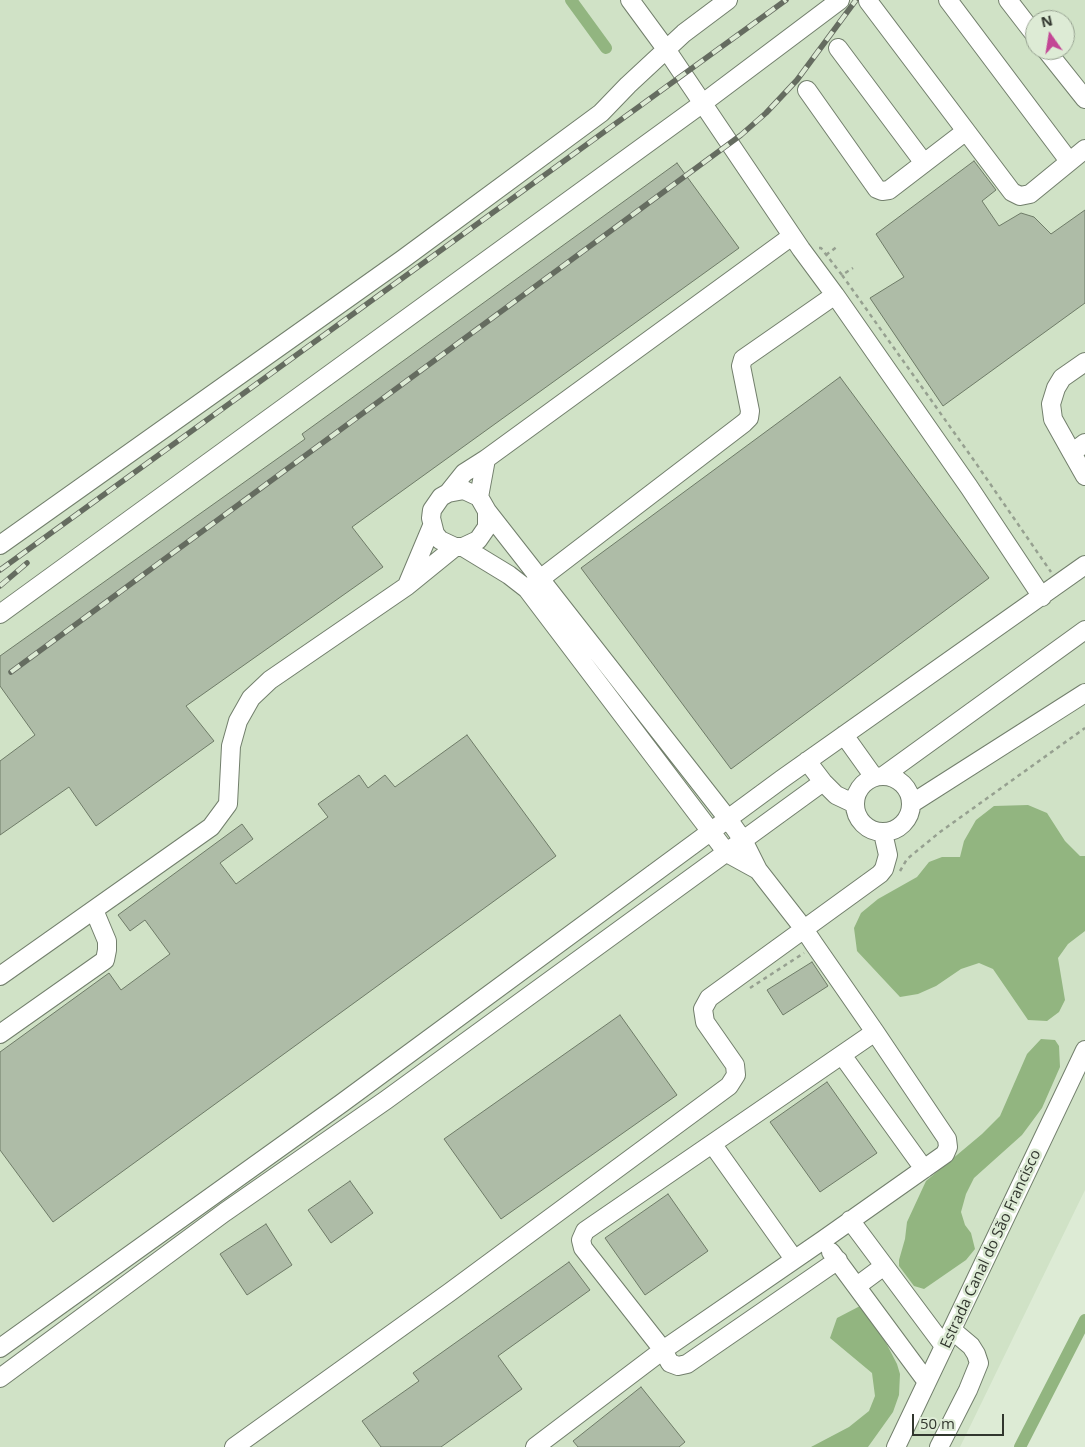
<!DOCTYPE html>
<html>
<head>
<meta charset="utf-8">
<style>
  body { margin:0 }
  #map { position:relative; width:1085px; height:1447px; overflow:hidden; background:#ddebd5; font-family:"Open Sans",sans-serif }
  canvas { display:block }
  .north { position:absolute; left:1025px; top:10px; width:50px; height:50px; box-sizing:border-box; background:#ddebd5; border:1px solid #98a392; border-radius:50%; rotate:347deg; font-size:14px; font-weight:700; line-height:20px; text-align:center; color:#31362e }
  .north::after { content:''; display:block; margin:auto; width:18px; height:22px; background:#c34695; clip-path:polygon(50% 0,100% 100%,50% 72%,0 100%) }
  .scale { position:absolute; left:912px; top:1414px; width:92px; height:22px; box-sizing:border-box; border:2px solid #31362e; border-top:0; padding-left:6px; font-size:15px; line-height:18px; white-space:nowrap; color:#31362e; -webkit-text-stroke:4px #ddebd5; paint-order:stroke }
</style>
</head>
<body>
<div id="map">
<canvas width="1085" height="1447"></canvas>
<div class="north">N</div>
<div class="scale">50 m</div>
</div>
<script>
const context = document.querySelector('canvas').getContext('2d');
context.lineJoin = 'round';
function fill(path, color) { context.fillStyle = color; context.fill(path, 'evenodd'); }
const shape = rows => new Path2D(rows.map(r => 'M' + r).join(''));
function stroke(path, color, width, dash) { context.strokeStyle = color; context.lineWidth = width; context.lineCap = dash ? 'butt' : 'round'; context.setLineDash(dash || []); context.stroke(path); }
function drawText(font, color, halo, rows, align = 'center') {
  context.font = font + ' "Open Sans",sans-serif'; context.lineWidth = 5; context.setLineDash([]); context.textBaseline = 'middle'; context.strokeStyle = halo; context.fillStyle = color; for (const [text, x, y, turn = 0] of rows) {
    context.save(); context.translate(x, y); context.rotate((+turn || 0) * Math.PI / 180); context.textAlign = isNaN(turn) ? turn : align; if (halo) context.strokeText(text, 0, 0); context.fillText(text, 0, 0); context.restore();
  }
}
const built = shape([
  [0,0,1085,0,1085,1190,960,1447,0,1447],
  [1035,20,1065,20,1065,50,1035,50]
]);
const water = shape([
  [1028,805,1047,813,1065,841,1080,856,1085,856,1085,931,1068,944,1058,958,1065,1000,1059,1012,1047,1021,1028,1020,993,969,979,963,961,969,936,986,918,994,900,997,857,951,854,928,861,913,878,899,917,877,929,862,942,857,960,857,964,841,976,820,994,806],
  [1041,1039,1055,1040,1059,1046,1060,1067,1042,1108,1022,1135,974,1178,966,1194,961,1212,965,1225,971,1233,975,1249,966,1260,924,1289,914,1286,899,1266,899,1260,905,1239,907,1222,926,1181,982,1134,1000,1116,1027,1054],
  [860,1306,884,1339,897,1364,900,1374,899,1395,893,1412,868,1447,811,1447,849,1427,869,1411,875,1396,872,1373,830,1338,837,1318]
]);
const canal = shape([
  [571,0,606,48],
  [1020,1447,1085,1320]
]);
const building = shape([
  [974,161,996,190,982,201,999,226,1021,213,1034,217,1051,234,1085,210,1085,303,943,406,870,298,904,277,876,234,974,161],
  [677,163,739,248,352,527,383,567,186,706,214,741,96,826,69,787,0,835,0,761,35,735,0,686,0,656,305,439,302,434,677,163],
  [840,377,989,578,731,769,581,568,840,377],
  [467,735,556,856,53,1222,0,1150,0,1052,109,973,121,990,170,954,145,920,130,931,118,915,242,824,253,839,220,863,236,884,328,817,318,804,359,775,368,788,385,775,395,787,467,735],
  [812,962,828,986,783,1015,767,990,812,962],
  [620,1015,677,1095,501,1219,444,1139,620,1015],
  [827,1082,877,1153,820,1192,770,1122,827,1082],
  [350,1181,373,1213,331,1243,308,1210,350,1181],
  [668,1194,708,1251,645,1295,605,1238,668,1194],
  [266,1224,292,1265,247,1295,220,1254,266,1224],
  [569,1262,590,1290,498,1356,522,1389,441,1447,381,1447,362,1421,419,1381,413,1373,569,1262],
  [641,1387,685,1442,679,1447,578,1447,573,1441,641,1387]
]);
const path = shape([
  [819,248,821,248,842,275,853,268],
  [826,255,838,246],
  [842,275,973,459,1051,572],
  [900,871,907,859,940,832,1085,728],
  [750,988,804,953]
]);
const minor = shape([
  [630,0,666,49,801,249,835,295,969,487,1042,597],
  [948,0,1069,161],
  [1008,0,1035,35],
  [868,1,1012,192,1020,196,1030,194,1085,149],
  [838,48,924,163],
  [1046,50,1085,99],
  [807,90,877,189,882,191,889,190,966,131],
  [1085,443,1072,453,1085,476],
  [1072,453,1053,419,1051,404,1056,388,1062,378,1085,362],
  [448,493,464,473,486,459,792,236],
  [479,497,486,459],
  [487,511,728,819,743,840,758,870,804,929,814,944,875,1032,947,1139,948,1147,945,1154,823,1240,663,1350,583,1248,581,1240,585,1231,875,1032],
  [0,545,403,259,601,113,628,85,684,33,728,0],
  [463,547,509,575,527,589,727,853,758,870],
  [408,583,432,526],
  [527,589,744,423,749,418,750,411,741,366,743,359,835,295],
  [0,614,703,103,840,0],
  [844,735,874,777],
  [807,761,823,782,836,795,855,804],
  '855 804a28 28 0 1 1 56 0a28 28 0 1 1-56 0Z',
  [883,776,1085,630],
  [911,804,1085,693],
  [0,976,211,827,228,804,231,746,238,721,251,698,270,680,407,586,455,547,463,547,478,540,487,527,487,511,479,497,464,490,448,493,441,497,432,510,431,518,435,534,440,540,455,547],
  [0,1034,105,960,107,950,107,941,94,910],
  [842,1055,924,1169],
  [713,1145,794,1259],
  [850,1220,944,1346],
  [831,1252,927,1382],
  [857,1286,884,1266],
  [0,1348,342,1103,782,779,1085,565],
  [0,1378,225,1212,386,1100,823,782],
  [234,1447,450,1292,729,1086,736,1075,735,1065,705,1022,703,1009,709,998,880,874,884,869,888,855,883,833],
  [535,1447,663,1350,670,1363,678,1366,687,1364,838,1260],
  [896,1447,1085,1050],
  [939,1447,968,1390,979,1363,976,1354,971,1346,952,1330]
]);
const rail = shape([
  [0,570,786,0],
  [0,586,27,563],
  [11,672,741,135,766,113,797,80,856,0]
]);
const streetNames = [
  ["Estrada Canal do São Francisco",991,1249,-65]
];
fill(built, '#d0e2c6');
fill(water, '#92b580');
stroke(canal, '#92b580', 12);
fill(building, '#aebca7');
stroke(building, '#6f7c68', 1);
stroke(minor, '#727f6c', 20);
stroke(path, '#96a090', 2.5, [4, 4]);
stroke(minor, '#fff', 18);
stroke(rail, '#656c60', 5.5);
stroke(rail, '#ddebd5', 4, [11]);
drawText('15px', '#31362e', '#ddebd5', streetNames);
</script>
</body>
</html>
